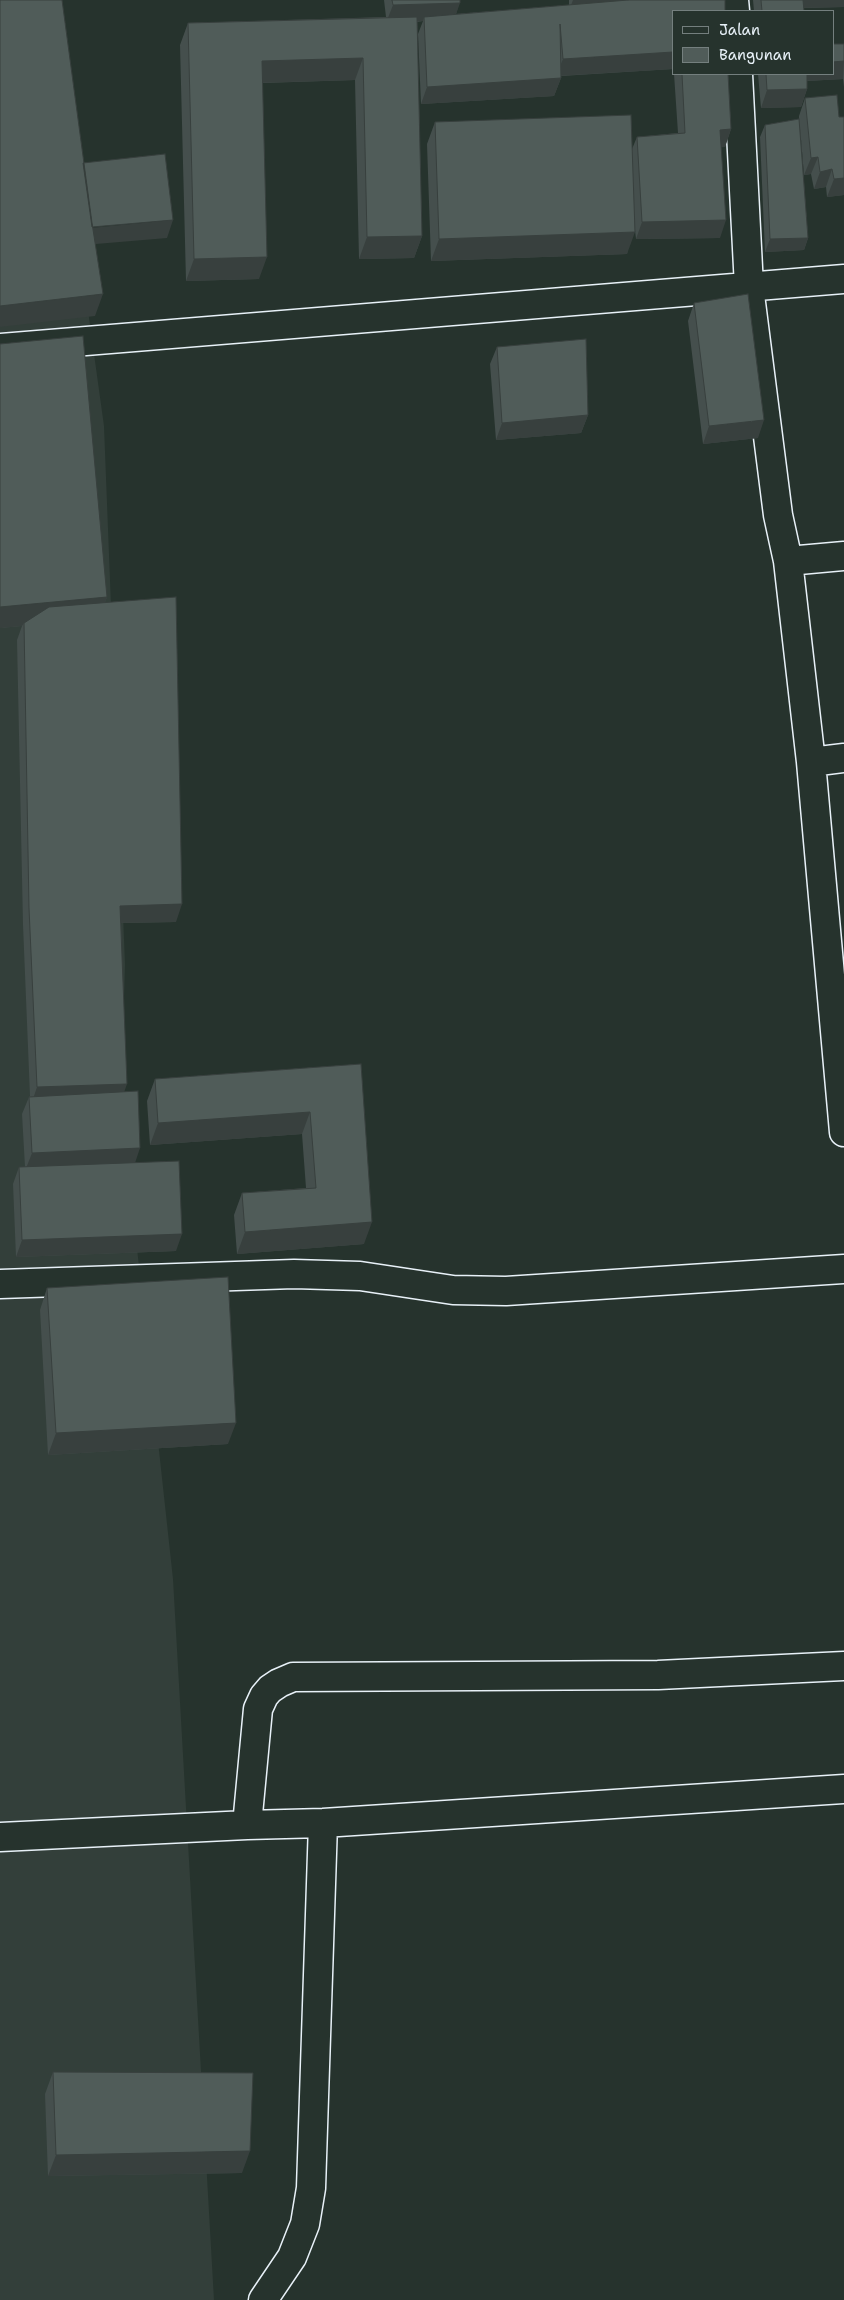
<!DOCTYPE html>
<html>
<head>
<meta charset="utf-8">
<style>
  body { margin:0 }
  #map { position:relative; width:844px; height:2300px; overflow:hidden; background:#26332d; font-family:"Shantell Sans",sans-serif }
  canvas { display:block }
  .legend { position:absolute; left:672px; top:10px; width:162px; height:65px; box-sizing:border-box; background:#26332d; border:1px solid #747f7e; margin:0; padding:6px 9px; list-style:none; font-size:15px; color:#e8f1f8 }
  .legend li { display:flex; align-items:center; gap:10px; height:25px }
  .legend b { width:25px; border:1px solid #747f7e }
</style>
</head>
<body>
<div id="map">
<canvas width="844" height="2300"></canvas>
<ul class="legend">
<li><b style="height:6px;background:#26332d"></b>Jalan</li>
<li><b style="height:14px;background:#505c59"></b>Bangunan</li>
</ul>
</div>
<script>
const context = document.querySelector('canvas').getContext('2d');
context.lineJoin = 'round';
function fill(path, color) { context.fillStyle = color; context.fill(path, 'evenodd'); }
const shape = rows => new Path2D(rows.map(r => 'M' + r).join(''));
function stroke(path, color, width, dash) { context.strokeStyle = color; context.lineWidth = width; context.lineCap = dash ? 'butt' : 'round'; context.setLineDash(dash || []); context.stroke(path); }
const built = shape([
  [0,0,45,0,104,426,125,965,121,1101,173,1579,214,2300,0,2300]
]);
const street = shape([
  [734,0,735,11],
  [738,74,749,287,778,515,788,561,811,762,844,1132],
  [0,348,844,279],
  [788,561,844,556],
  [811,762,844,758],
  [0,1284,294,1274,360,1276,453,1290,506,1291,844,1269],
  [247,1825,258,1709,264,1696,270,1689,279,1683,293,1677,658,1675,844,1666],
  [0,1837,247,1825,323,1823,844,1789],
  [263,2300,292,2257,305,2224,311,2188,323,1823]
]);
const wall = shape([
  [384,0,460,0,456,14,569,5,569,0,725,0,673,11,673,69,561,76,561,78,554,96,421,104,418,34,423,21,417,22,422,236,414,258,359,259,355,80,263,83,259,279,186,281,180,45,188,23,386,17],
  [753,0,844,0,844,7,804,8,804,11,754,11],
  [844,44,844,87,843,79,807,81,807,89,801,107,761,108,758,74,833,74],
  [674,74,728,74,731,129,725,147,721,147,720,238,636,239,634,221,627,254,431,261,427,144,435,122,632,149,637,137,678,133],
  [805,98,839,117,844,195,827,197,826,187,814,189,811,174,804,175,800,127,808,238,804,250,765,252,760,137,765,125,799,119,799,116],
  [694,303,758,438,703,444,688,321],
  [497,347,588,415,581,433,496,440,490,364],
  [107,597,105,602,176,922,121,923,124,1092,135,1162,176,1251,16,1257,13,1184,19,1167,25,1167,22,1114,29,1097,30,1096,23,925,17,640,22,626,0,628],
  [361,1064,364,1244,237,1254,234,1215,242,1193,306,1188,302,1134,150,1145,147,1101,155,1079],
  [47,1288,228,1444,48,1455,40,1310],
  [53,2072,242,2173,48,2176,45,2094]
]);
const shadedWall = shape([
  [573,0,635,0,570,8],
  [799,0,844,0,844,7,796,8],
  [460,3,454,20,424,17,423,21,386,23,393,5],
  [673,52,673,69,556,76,563,59],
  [363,58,355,80,254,83,262,61],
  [844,61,843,79,804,81,807,74,833,74,833,62],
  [561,78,554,96,421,104,427,87],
  [807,89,801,107,761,108,767,90],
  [731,129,725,147,713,148,720,130],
  [818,157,811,174,804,175,811,158],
  [832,169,826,187,814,189,820,172],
  [844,178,844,195,827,197,834,179],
  [173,220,167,238,84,245,90,228],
  [726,220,720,238,636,239,642,222],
  [635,232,627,254,431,261,439,239],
  [422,236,414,258,359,259,367,237],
  [808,238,804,250,765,252,770,239],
  [267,257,259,279,186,281,194,259],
  [103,294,95,316,0,327,0,306],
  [588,415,581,433,496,440,502,423],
  [764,420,758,438,703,444,709,426],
  [107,597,99,619,24,623,22,626,0,628,0,607],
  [182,904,176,922,114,923,120,906],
  [127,1084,121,1101,31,1105,37,1087],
  [310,1112,302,1134,150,1145,158,1123],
  [140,1148,134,1166,25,1171,32,1153],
  [372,1222,364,1244,237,1254,245,1232],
  [182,1234,176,1251,16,1257,22,1240],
  [236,1423,228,1444,48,1455,56,1433],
  [250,2151,242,2173,48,2176,56,2155]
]);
const building = shape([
  [0,0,62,0,92,223,103,294,0,306,0,0],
  [392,0,460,0,460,3,393,5,392,0],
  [628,0,725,0,725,11,673,11,673,52,563,59,560,24,561,78,427,87,424,17,628,0],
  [761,0,803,0,804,11,762,11,761,0],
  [417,17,422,236,367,237,363,58,262,61,267,257,194,259,188,23,417,17],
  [833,44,844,44,844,61,833,62,833,44],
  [682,74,728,74,731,129,720,130,726,220,642,222,637,137,685,133,682,74],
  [766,74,807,74,807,89,767,90,766,74],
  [837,95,839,117,844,117,844,178,834,179,832,169,820,172,818,157,811,158,805,98,837,95],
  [631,115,635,232,439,239,435,122,631,115],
  [799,119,808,238,770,239,765,125,799,119],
  [165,154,173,220,92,227,83,163,165,154],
  [748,294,764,420,709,426,694,303,748,294],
  [83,336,107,597,0,607,0,344,83,336],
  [586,339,588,415,502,423,497,347,586,339],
  [176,597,182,904,120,906,127,1084,37,1087,29,908,24,623,49,607,176,597],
  [361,1064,372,1222,245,1232,242,1193,316,1188,310,1112,158,1123,155,1079,361,1064],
  [138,1091,140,1148,32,1153,29,1097,138,1091],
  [179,1161,182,1234,22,1240,19,1167,179,1161],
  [228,1277,236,1423,56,1433,47,1288,228,1277],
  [53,2072,253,2073,250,2151,56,2155,53,2072]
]);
fill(built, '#333f3a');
stroke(street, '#e8f1f8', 31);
stroke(street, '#26332d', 28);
fill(wall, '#454f4d');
fill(shadedWall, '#38403e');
fill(building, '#505c59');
stroke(building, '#38403e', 1);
</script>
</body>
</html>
